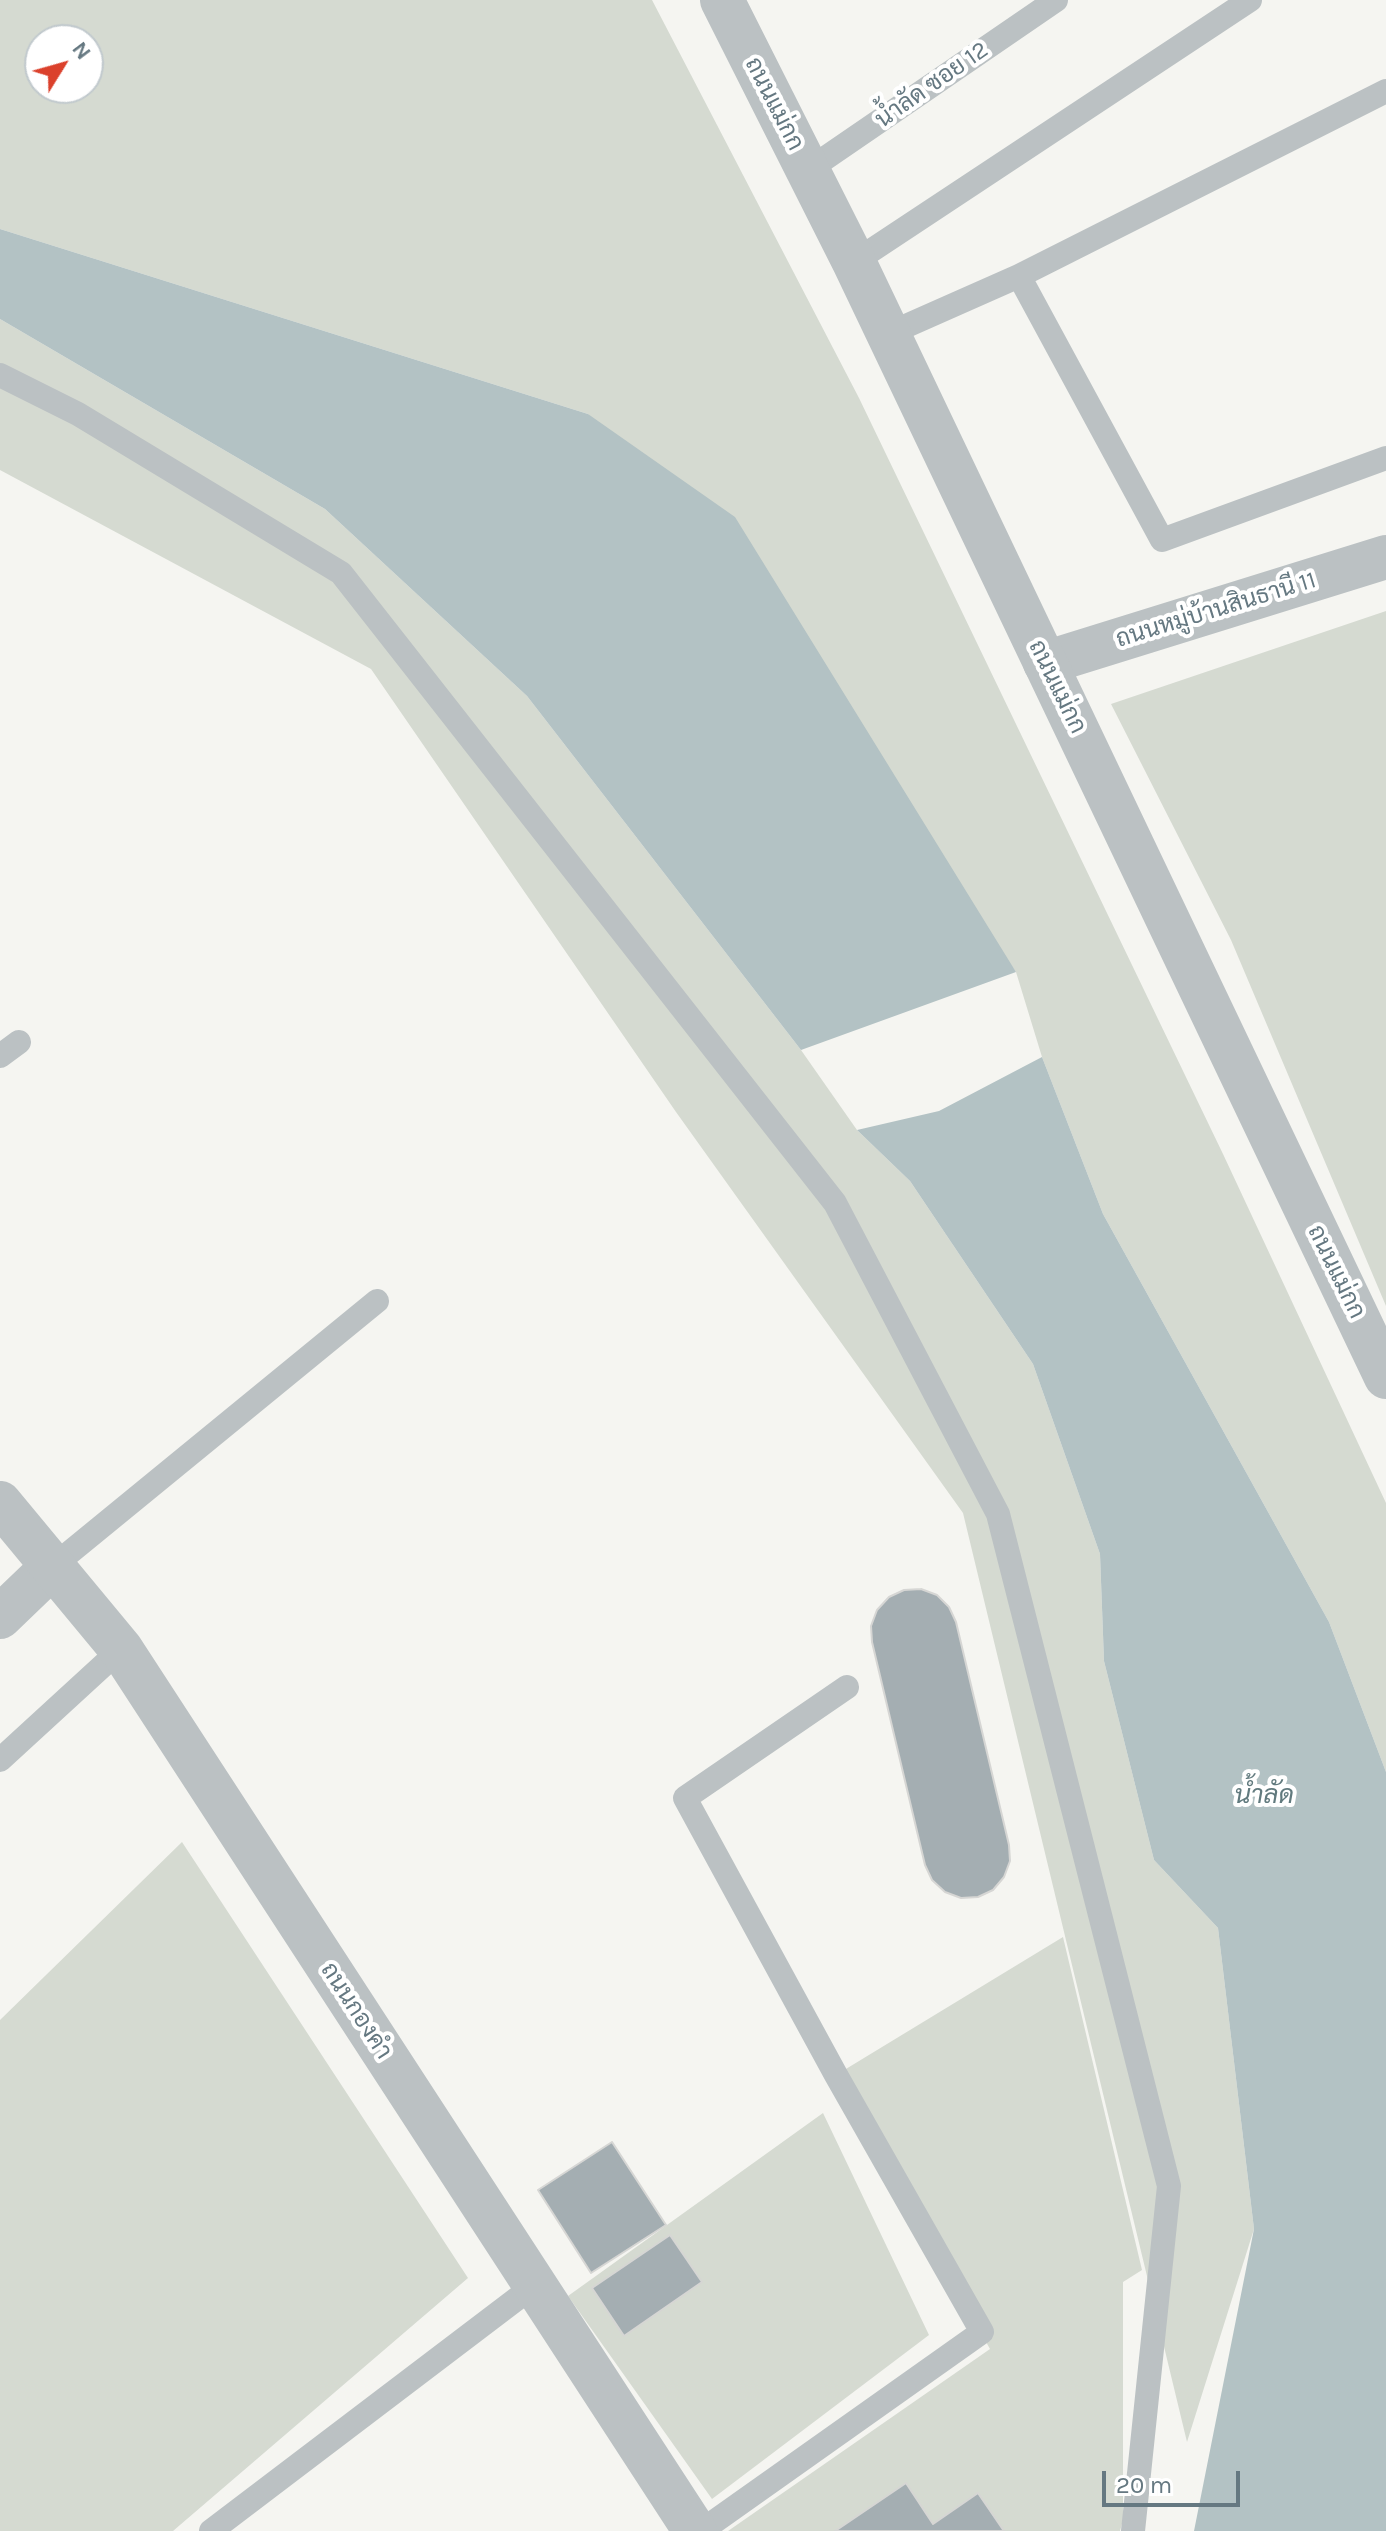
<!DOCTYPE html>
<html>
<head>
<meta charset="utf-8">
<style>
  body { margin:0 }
  #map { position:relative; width:1386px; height:2531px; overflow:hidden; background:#f5f5f1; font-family:Karla,sans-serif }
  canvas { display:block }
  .north { position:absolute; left:24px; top:24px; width:80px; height:80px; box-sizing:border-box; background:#fff; border:2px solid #c1c9cd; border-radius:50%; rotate:53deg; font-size:22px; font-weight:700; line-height:32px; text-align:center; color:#657881 }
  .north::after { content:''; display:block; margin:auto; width:28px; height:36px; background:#db412c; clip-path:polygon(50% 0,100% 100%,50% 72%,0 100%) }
  .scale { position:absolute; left:1102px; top:2471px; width:138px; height:36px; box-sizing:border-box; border:4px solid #657881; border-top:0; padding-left:10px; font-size:24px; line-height:28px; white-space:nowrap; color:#657881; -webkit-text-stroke:6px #fff; paint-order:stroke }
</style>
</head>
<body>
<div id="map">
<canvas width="1386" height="2531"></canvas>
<div class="north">N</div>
<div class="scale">20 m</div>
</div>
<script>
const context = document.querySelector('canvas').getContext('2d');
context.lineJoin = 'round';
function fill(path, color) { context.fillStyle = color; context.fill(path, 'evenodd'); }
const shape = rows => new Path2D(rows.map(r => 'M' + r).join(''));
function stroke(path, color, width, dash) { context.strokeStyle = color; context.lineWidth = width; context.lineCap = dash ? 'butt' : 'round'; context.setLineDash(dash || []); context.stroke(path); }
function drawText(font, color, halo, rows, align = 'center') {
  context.font = font + ' Karla,Sarabun,sans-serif'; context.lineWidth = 8; context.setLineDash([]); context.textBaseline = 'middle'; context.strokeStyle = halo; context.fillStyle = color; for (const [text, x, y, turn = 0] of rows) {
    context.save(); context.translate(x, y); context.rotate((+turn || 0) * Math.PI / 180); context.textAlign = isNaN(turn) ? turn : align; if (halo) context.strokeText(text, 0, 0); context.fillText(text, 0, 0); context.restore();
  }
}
const green = shape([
  [0,0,652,0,859,398,1223,1154,1386,1503,1386,1772,1329,1622,1103,1214,1042,1057,1016,972,588,414,0,229],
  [40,40,88,40,88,88,40,88],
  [0,319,325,509,527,696,801,1050,857,1130,910,1181,1033,1364,1100,1554,1104,1661,1154,1860,1218,1928,1254,2229,1187,2442,963,1513,676,1112,371,669,0,470],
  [1386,611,1386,1306,1231,940,1111,704],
  [182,1842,468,2278,173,2531,0,2531,0,2020],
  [1063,1937,1142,2270,1123,2282,1123,2520,1120,2531,728,2531,990,2349,836,2075],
  [823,2113,929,2335,712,2499,568,2296]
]);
const water = shape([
  [0,229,588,414,735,517,1016,972,801,1050,527,696,325,509,0,319],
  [1042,1057,1103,1214,1329,1622,1386,1772,1386,2531,1194,2531,1254,2229,1218,1928,1154,1860,1104,1661,1100,1554,1033,1364,910,1181,857,1130,939,1111]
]);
const building = shape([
  [921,1589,937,1595,949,1607,956,1622,1009,1845,1010,1861,1004,1877,993,1890,978,1897,961,1898,945,1892,932,1880,925,1865,872,1642,871,1626,877,1610,889,1597,904,1590,921,1589],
  [612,2142,666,2225,591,2273,538,2190,612,2142],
  [670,2235,702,2282,624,2336,592,2288,670,2235],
  [906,2483,933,2524,978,2493,1004,2531,835,2531,906,2483]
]);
const service = shape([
  [808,170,1056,0],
  [854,262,1250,0],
  [1019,276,1162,540,1386,458],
  [888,334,1019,276,1386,91],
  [0,375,78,414,341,573,835,1203,998,1514,1169,2186,1133,2531],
  [0,1056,19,1042],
  [52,1567,377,1301],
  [0,1760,121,1649],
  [211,2531,535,2285],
  [701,2531,982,2332,836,2075,685,1798,847,1687]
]);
const minor = shape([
  [1045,663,1386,557],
  [0,1617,52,1567]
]);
const tertiary = shape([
  [722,0,854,262,1386,1377],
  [0,1503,121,1649,695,2531]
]);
const streetNames = [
  ["น้ำลัด ซอย 12",932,85,-35],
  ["ถนนแม่กก",774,104,63],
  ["ถนนหมู่บ้านสินธานี 11",1216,610,-17],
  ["ถนนแม่กก",1057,687,64],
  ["ถนนแม่กก",1336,1272,64],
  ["ถนนกองคำ",356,2011,57]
];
const waterNames = [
  ["น้ำลัด",1264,1796]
];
fill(green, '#d5dad1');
fill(water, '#b3c2c4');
fill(building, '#a4aeb2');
stroke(building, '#d6d6d4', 2);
stroke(service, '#bbc1c3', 24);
stroke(minor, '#bbc1c3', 44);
stroke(tertiary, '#bbc1c3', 44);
drawText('24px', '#657881', '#fff', streetNames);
drawText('italic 26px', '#617a7e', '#fff', waterNames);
</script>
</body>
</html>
